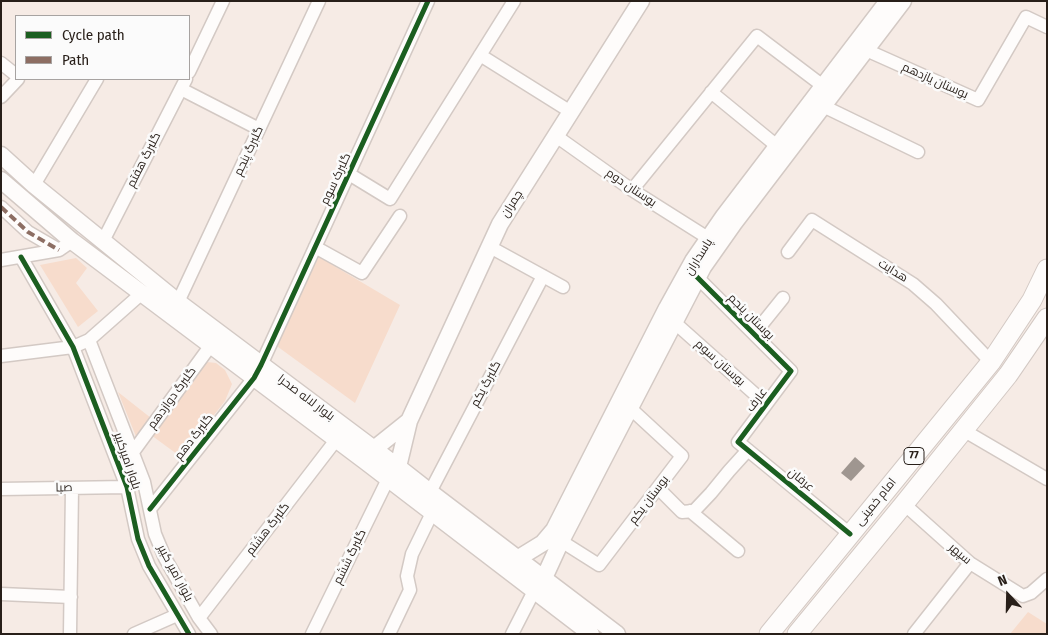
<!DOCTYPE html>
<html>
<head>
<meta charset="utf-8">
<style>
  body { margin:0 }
  #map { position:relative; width:1048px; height:635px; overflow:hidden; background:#f6ebe5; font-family:"Fira Sans Condensed",sans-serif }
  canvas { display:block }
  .frame { position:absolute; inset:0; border:2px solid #281f19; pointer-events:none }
  .legend { position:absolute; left:15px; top:15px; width:175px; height:65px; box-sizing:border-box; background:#fbfbfb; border:1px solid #a7a3a1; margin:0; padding:6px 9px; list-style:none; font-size:15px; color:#281f19 }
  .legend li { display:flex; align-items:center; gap:10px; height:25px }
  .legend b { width:25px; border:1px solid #a7a3a1 }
  .north { position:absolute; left:983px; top:570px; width:50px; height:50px; -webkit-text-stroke:4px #fbfbfb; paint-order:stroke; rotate:339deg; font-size:14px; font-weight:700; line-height:20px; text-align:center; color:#281f19 }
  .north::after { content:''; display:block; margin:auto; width:18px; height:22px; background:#281f19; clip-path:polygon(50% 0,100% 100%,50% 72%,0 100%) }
</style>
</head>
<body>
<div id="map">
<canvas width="1048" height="635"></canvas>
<div class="frame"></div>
<ul class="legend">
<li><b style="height:6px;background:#1b5e20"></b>Cycle path</li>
<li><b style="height:6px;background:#8d6e63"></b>Path</li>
</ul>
<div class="north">N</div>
</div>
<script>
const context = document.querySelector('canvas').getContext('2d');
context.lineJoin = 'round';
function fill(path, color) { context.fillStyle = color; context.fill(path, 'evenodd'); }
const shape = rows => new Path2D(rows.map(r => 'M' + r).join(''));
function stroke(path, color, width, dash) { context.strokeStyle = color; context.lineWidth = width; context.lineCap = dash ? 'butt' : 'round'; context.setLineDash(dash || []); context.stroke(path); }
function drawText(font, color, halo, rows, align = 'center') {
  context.font = font + ' "Fira Sans Condensed",Cairo,sans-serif'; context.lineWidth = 5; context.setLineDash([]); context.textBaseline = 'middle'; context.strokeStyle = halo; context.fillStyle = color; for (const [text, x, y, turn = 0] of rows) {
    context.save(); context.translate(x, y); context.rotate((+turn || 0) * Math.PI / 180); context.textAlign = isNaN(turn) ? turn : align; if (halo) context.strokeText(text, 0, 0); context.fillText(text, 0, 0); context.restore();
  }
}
const green = shape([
  [319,257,400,305,355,403,274,344],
  [76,258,87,268,76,283,98,311,78,327,40,265],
  [207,362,216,363,225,370,232,384,225,401,181,457,151,435,198,369],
  [118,392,151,418,137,439],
  [1028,612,1047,624,1047,634,1010,634]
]);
const building = shape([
  [855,457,865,466,851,481,841,473]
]);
const minor = shape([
  [866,50,978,100,1026,17,1047,27],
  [480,55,571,112],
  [1,63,16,75],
  [189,72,223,1],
  [181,89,259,129],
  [711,92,777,146],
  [1,97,18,79],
  [823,106,918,152],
  [556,136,632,190,708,238],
  [349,174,390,199,514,1],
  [34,185,97,79],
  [632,190,757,36,823,86],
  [1,207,28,232,59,250],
  [103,241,186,79],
  [315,247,362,273,400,216],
  [490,247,563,287],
  [788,252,812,220,913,284,936,304,991,362],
  [21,257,73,347,127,487,138,539,149,566,189,634],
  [1,260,59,250,72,241],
  [697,277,791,371,738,442,850,534],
  [178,302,319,1],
  [674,322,766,404],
  [754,334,783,298],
  [89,340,144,482,155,534,165,558,199,618,211,634],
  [1,356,73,347,89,340,141,294],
  [963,430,1047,479],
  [133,452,211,345],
  [658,488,682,512,694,511,711,493,729,471,748,450],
  [1,489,127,487],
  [430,492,543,276],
  [904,504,970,563,1023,596,1031,593,1047,579],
  [150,509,254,378,261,365,428,1],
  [690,511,738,551],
  [561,541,599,565,682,456,630,408],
  [1,594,71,597],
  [199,618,336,440],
  [70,634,72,488],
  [134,634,177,615],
  [312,634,388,479],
  [389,634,410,590,407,576,412,554,432,513],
  [512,634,534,591,540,584],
  [914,634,970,563]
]);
const major = shape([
  [1,155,34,185,178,302,398,467,430,492,617,634],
  [1,180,72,241,365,461,591,634],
  [409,421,500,224,641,1],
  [368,457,374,449,409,421,398,467,393,473],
  [517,559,543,543,554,530,667,308,693,261,724,216,888,1],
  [544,578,561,541,703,267,734,223,903,1]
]);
const highway = shape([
  [769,634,991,362,1032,300,1047,269],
  [797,634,904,504,1008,375,1047,318]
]);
const quiet = shape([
  [1,207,28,232,59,250]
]);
const cycleway = shape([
  [21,257,73,347,127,487,138,539,149,566,189,634],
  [697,277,791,371,738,442,850,534],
  [150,509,254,378,261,365,428,1]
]);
const shields = [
  [914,456,20]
];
const shieldNames = [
  ["77",914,456]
];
const streetNames = [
  ["بوستان یازدهم",935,81,24],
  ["گلبرگ پنجم",249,151,-65],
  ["گلبرگ هفتم",144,160,-63],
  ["گلبرک سوم",336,179,-65],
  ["بوستان دوم",631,188,34],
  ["چمران",512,204,-58],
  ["پاسداران",699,257,-58],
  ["هدایت",893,271,32],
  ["بوستان پنجم",751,317,45],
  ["بوستان سوم",720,363,42],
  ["گلبرگ یکم",486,384,-62],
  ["گلبرگ دوازدهم",172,398,-54],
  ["بلوار لاله صحرا",306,398,37],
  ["عارف",757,400,-53],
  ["گلبرگ دهم",194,437,-52],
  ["بلوار امیرکبیر",127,461,71],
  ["عرفان",801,480,39],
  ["صبا",64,488,-1],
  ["بوستان یکم",649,500,-53],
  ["امام خمینی",876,502,-51],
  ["گلبرگ هشتم",268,529,-52],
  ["سپهر",960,554,40],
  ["گلبرگ ششم",350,557,-64],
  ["بلوار امیر کبیر",175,573,62]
];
fill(green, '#f7dccc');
fill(building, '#9f9690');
stroke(minor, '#d3c9c4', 15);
stroke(major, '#d3c9c4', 19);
stroke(highway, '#d3c9c4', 21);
stroke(minor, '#fefcfb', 12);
stroke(major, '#fefcfb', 16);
stroke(highway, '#fefcfb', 19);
stroke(quiet, '#8d6e63', 4, [8, 4]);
stroke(cycleway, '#1b5e20', 5);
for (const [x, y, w] of shields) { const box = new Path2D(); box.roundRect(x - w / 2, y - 8.5, w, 17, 4); context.fillStyle = '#fbfbfb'; context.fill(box); stroke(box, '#281f19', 1); }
drawText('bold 11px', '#281f19', null, shieldNames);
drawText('12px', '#281f19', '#fbfbfb', streetNames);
</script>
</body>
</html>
